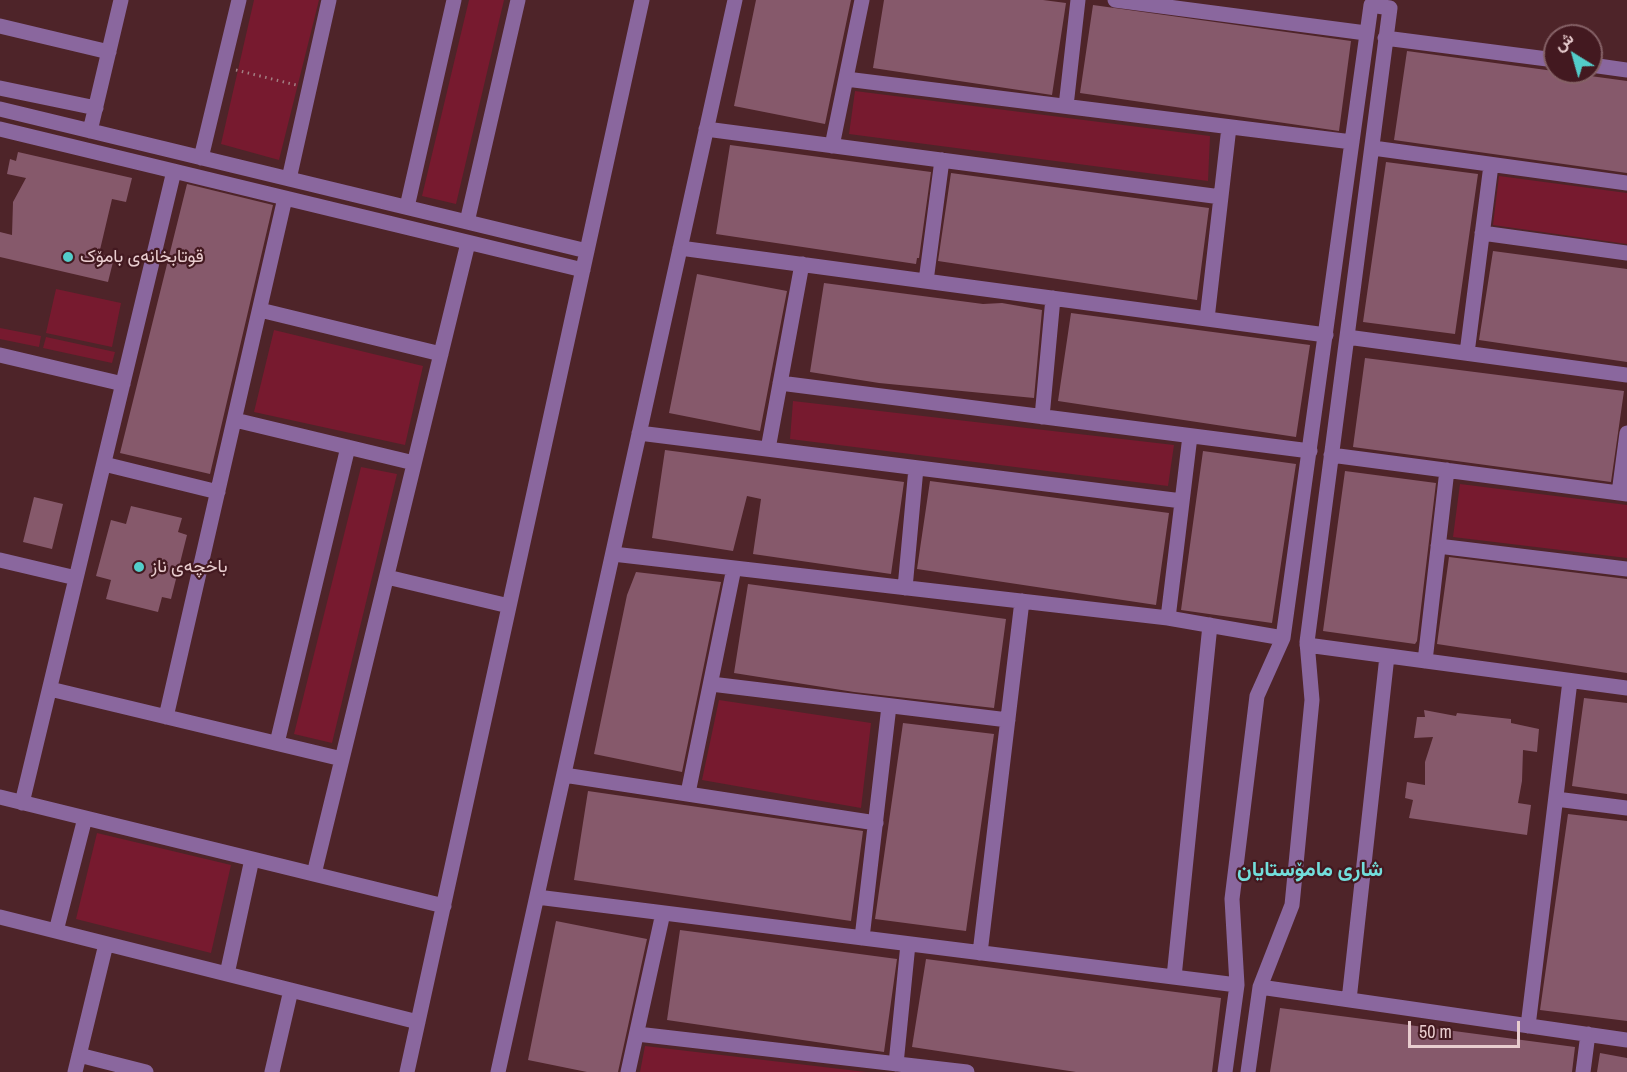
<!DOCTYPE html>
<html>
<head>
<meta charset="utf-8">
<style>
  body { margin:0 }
  #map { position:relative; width:1627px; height:1072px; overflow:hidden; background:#4e2429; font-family:"Archivo Narrow",Vazirmatn,sans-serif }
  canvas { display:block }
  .north { position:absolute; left:1543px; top:24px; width:60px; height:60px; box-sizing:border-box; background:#431920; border:2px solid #856166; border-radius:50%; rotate:323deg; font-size:16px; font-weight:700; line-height:24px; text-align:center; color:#e9cdcf }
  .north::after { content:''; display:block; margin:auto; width:21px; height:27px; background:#53cdca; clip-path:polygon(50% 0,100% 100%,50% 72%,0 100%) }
  .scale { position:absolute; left:1408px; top:1021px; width:112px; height:27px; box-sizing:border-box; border:3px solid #e9cdcf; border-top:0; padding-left:8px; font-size:18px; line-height:21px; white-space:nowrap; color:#e9cdcf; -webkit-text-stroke:4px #431920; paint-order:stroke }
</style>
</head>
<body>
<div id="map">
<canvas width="1627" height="1072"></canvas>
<div class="north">ش</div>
<div class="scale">50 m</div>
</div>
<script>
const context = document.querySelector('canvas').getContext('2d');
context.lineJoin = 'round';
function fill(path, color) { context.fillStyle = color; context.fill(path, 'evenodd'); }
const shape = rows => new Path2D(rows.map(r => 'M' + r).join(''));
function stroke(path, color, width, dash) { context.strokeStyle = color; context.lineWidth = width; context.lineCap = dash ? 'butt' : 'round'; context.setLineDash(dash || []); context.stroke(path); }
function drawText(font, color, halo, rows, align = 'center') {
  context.font = font + ' "Archivo Narrow",Vazirmatn,sans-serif'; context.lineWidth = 4.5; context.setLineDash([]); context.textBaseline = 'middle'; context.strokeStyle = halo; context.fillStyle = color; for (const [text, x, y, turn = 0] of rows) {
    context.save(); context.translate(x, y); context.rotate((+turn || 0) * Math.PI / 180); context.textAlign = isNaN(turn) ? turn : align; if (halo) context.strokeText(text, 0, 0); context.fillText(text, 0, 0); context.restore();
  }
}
const green = shape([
  [254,0,319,0,279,160,221,144],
  [469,0,504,0,456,204,422,196],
  [855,91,1210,136,1208,181,849,134],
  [1499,176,1627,193,1627,244,1493,225],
  [56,289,121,303,112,347,46,333],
  [0,328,41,336,39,347,0,339],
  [274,330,423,366,405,445,254,412],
  [46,337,115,352,112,363,43,348],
  [793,401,1174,445,1168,486,790,439],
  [361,467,397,474,332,743,294,734],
  [1460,484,1627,505,1627,558,1453,537],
  [719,700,871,723,861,808,702,780],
  [97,833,231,865,211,953,76,919],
  [645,1046,866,1072,640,1072]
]);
const building = shape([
  [756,0,851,0,825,124,734,106],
  [884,0,1043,0,1066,3,1052,95,873,68],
  [1093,5,1351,41,1339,131,1080,93],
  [1407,51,1627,81,1627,173,1394,140],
  [730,145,931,172,919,258,917,258,916,264,716,234],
  [18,152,132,178,126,202,112,199,99,254,114,258,108,282,0,257,0,232,12,235,13,202,26,178,7,174,10,159,16,161],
  [1386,162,1478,174,1455,334,1363,322],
  [951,173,1209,208,1197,300,938,261],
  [187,184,273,205,210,474,120,453],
  [1493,251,1627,269,1627,362,1479,340],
  [697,274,787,291,760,431,669,413],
  [824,283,983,304,1002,303,1042,310,1034,398,879,383,810,372],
  [1071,313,1310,345,1296,437,1058,401],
  [1365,358,1624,391,1611,482,1353,447],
  [665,450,904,482,891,574,753,554,761,499,747,496,733,551,652,538],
  [1203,451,1296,464,1272,623,1181,610],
  [1345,471,1436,483,1417,641,1415,644,1323,631],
  [930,481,1169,513,1156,605,917,569],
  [34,497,63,504,52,549,23,542],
  [131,506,182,518,178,532,187,535,171,599,162,597,158,612,106,599,111,580,96,576,111,520,126,524],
  [1449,557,1627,579,1627,673,1437,644],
  [636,572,721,582,682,772,594,754,627,595],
  [748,584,1006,619,994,708,854,692,734,673],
  [1584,698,1627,703,1627,794,1572,786],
  [1424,710,1456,716,1457,713,1511,719,1511,723,1539,729,1537,752,1523,750,1522,781,1518,803,1531,805,1527,835,1409,818,1413,800,1405,798,1407,782,1425,785,1425,762,1433,737,1414,738,1417,717,1425,717],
  [903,723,994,734,966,931,875,919],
  [588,791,863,831,851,921,574,880],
  [1568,814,1627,821,1627,1021,1540,1010],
  [556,921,647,939,618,1072,587,1072,528,1060],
  [680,930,897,959,884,1052,667,1020],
  [926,959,1221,998,1212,1072,1076,1072,912,1047],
  [1280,1008,1575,1047,1572,1072,1270,1072],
  [1600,1053,1627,1058,1627,1072,1597,1072]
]);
const path = shape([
  [236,70,296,85]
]);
const minor = shape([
  [1115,0,1366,33],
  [0,26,109,52],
  [1385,38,1555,60],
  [1591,65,1627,70],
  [846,79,1352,142],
  [0,88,96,108],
  [1066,106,1078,0],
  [0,109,587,251],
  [0,129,583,270],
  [706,129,1221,197],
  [90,131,121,0],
  [832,146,862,0],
  [1373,148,1627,183],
  [201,158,239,0],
  [289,179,329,0],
  [407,207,454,0],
  [467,222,518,0],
  [1482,233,1627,253],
  [680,248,1326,335],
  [926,281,942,160],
  [260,310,441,354],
  [1207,319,1229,127],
  [1347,337,1627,375],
  [1467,353,1491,165],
  [0,355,123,384],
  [780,383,1310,451],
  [1042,417,1053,298],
  [235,420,414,463],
  [639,433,1182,501],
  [768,449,802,264],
  [1331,455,1627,494],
  [104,464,218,492],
  [1619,493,1627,433],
  [1438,546,1627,569],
  [613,554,1168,618,1283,638],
  [0,560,76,578],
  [387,577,509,606],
  [905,588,916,468],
  [1168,618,1190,436],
  [1307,645,1627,688],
  [1425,661,1447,470],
  [711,684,1008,720],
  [50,689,342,759],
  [166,717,285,198],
  [277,743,348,447],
  [564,775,876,823],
  [688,793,734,568],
  [0,797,444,906],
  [1556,799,1627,808],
  [22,803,174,171],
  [314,874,468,243],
  [537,897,1237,985],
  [0,917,418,1022],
  [56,931,85,818],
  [862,938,889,706],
  [980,953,1022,601],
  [227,974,252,859],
  [1174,977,1210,625],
  [1260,987,1627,1040],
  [1349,1000,1387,656],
  [1528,1026,1570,681],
  [637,1034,967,1072],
  [79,1055,146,1072],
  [896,1064,908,944],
  [75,1072,106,944],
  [272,1072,291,990],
  [407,1072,642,0],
  [498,1072,735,0],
  [628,1072,663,913],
  [1225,1072,1237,985,1232,899,1257,696,1283,638,1371,5,1390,8,1307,642,1312,700,1292,905,1260,987,1248,1072],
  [1583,1072,1588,1034]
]);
const markers = [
  [68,257,6,"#53cdca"],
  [139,567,6,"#53cdca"]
];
const poiNames = [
  ["قوتابخانەی بامۆک",80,257],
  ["باخچەی ناز",151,567]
];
const quarterNames = [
  ["شاری مامۆستایان",1310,870]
];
fill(green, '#771a2f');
fill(building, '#86596b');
stroke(path, '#a27f83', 3, [1.5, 4.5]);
stroke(minor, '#8a679e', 15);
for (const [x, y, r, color] of markers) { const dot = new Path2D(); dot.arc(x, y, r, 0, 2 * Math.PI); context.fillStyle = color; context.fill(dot); stroke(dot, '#431920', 2); }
drawText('18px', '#e9cdcf', '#431920', poiNames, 'left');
drawText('bold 21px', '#72dedb', '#431920', quarterNames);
</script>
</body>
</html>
